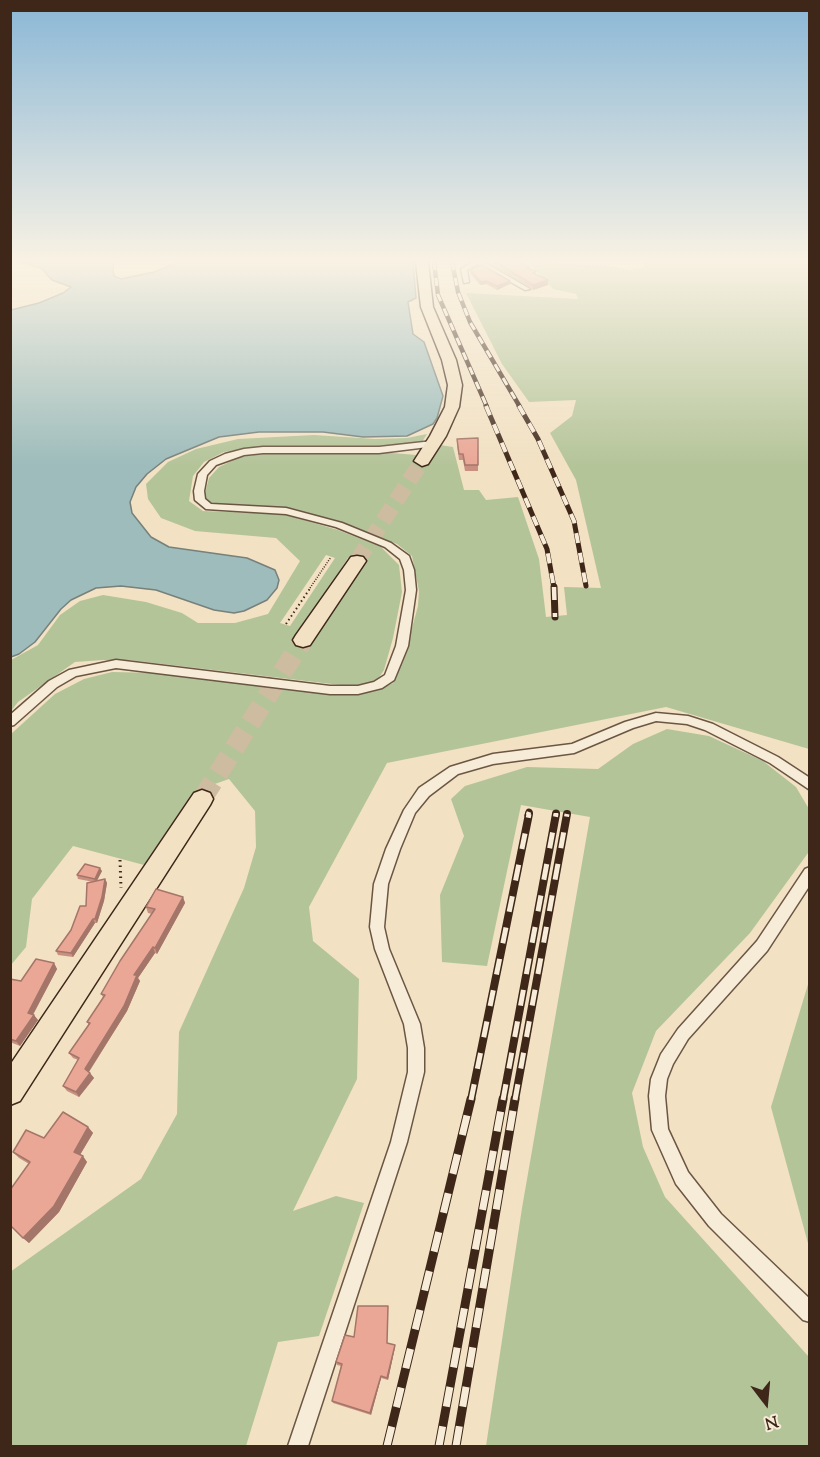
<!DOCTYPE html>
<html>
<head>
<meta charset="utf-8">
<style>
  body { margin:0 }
  #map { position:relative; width:820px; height:1457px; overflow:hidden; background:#f2e1c3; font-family:"Sorts Mill Goudy",serif }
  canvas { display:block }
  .frame { position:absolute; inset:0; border:12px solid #3e2719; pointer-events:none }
  .north { position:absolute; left:736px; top:1373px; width:60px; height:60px; -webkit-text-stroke:4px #f7ecd8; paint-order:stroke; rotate:164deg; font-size:16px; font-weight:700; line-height:24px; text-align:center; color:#3e2719 }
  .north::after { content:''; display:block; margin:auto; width:21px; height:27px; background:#3e2719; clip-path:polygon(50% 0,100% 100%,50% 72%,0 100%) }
</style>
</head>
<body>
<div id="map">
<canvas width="820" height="1457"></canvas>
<div class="frame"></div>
<div class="north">N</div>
</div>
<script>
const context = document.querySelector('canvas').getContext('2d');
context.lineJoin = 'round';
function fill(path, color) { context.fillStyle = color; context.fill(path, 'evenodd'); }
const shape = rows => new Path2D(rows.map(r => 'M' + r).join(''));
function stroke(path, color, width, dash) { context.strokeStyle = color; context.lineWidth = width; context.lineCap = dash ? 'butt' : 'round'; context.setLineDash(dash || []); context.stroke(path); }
const green = shape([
  [528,262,610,266,631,270,643,267,647,262,809,262,809,749,666,707,387,763,309,907,313,941,359,979,357,1079,293,1211,336,1196,364,1203,319,1336,278,1342,246,1446,11,1446,10,1272,141,1179,177,1114,179,1032,244,888,256,847,255,811,229,779,195,791,144,865,73,846,32,899,26,947,11,965,11,734,55,694,84,679,112,672,159,673,358,695,379,690,393,683,407,646,418,606,419,591,412,556,397,544,342,523,287,508,224,506,210,503,204,497,209,478,219,467,240,457,261,454,392,453,417,455,413,461,429,464,440,445,453,447,464,490,479,490,486,500,518,497,539,559,546,617,567,615,564,587,601,588,576,480,550,433,572,416,576,400,529,402,502,364,466,293,578,299,576,294,553,289],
  [427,434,422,442,370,448,257,447,224,452,204,462,193,476,189,501,203,511,283,514,338,530,381,547,399,565,402,592,393,638,384,670,376,682,357,687,129,660,103,660,75,662,18,702,11,711,11,660,38,645,60,615,80,601,103,595,146,602,182,613,198,623,235,623,268,614,300,561,276,538,195,531,161,518,148,499,146,484,168,462,196,449,238,439,314,435,375,439,407,438],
  [326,555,335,558,290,626,280,623],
  [348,558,363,562,312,643,296,639],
  [667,729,709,736,763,761,796,787,809,809,808,853,750,933,656,1031,632,1093,643,1147,665,1197,809,1357,809,1446,486,1446,522,1208,590,817,521,805,487,966,442,962,440,895,464,836,451,799,465,786,527,767,598,769,633,744],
  [809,981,809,1247,771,1107]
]);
const water = shape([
  [19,262,114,262,113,269,114,276,121,279,154,272,180,262,413,262,416,298,408,302,413,334,424,342,443,396,437,418,433,424,407,436,363,437,323,432,259,432,219,437,166,459,147,474,136,487,130,502,132,513,151,537,169,547,247,558,275,570,279,580,277,588,267,600,244,611,234,613,214,610,156,590,121,586,96,588,71,600,61,609,35,642,19,654,11,657,11,310,39,303,63,293,71,287,52,280,41,268,19,262]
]);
const trunkTunnelFar1 = shape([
  [357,561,422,461]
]);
const trunkTunnel = shape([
  [202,799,303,640]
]);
const pathFar2 = shape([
  [310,588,331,557]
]);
const pathFar1 = shape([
  [286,624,311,587]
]);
const path = shape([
  [120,860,121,888]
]);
const minor = shape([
  [472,262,484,262,530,289,525,290,478,264,467,270,469,282,464,283,461,269,472,262],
  [433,441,437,444,436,446,379,453,263,453,244,455,216,465,207,475,204,491,205,499,211,504,286,508,342,523,391,543,409,556,414,570,416,590,408,646,394,680,382,688,358,694,330,694,116,668,76,676,57,687,14,725,10,726,10,715,49,681,69,670,116,660,330,686,358,686,374,682,385,675,396,646,406,590,404,570,400,559,385,547,336,527,286,514,206,509,195,500,194,491,198,474,210,461,225,454,244,449,263,447,379,447,433,441],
  [656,713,688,716,713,724,778,757,810,778,810,790,770,763,705,730,687,724,656,721,633,728,574,753,493,764,458,774,429,796,415,813,400,849,388,884,384,927,389,949,420,1024,424,1048,424,1072,407,1142,308,1446,288,1446,391,1142,408,1072,408,1048,404,1024,375,949,370,927,374,884,386,849,404,810,419,788,450,767,493,754,572,744,625,722,656,713],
  [810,867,810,885,767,951,688,1039,673,1064,667,1079,665,1096,668,1129,688,1172,721,1214,810,1299,810,1322,803,1320,709,1226,676,1184,652,1130,649,1096,651,1079,661,1054,678,1029,757,941,805,869,810,867]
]);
const trunk = shape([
  [416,262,428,262,433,307,456,360,462,385,459,407,446,436,428,464,422,466,414,461,430,436,445,407,448,385,442,360,421,307,416,262],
  [357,556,363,557,366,561,310,645,303,647,296,645,293,640,296,635,351,557,357,556],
  [202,790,210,793,213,799,210,805,20,1101,10,1105,10,1065,194,793,202,790]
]);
const railFar4 = shape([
  [434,262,438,295,487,407],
  [452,262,458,292,470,322,520,407]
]);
const railFar3 = shape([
  [486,406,547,549,554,588],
  [519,406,538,439,574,521,586,586]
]);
const railFar2 = shape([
  [554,587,555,617],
  [528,815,529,812],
  [556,815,556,813]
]);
const railFar1 = shape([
  [471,1100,529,814],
  [503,1100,556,814],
  [515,1100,567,814]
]);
const rail = shape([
  [387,1446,471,1099],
  [439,1446,503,1099],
  [456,1446,515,1099]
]);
const wall = shape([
  [493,262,518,262,529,267,529,269,536,271,536,274,548,285,533,290,493,265],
  [470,270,510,284,497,290,486,284,480,285,470,273],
  [457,439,478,465,478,471,465,471,463,460,459,460,457,445],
  [102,871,97,881,105,879,107,883,104,901,97,923,95,923,73,957,58,955,56,951,71,930,86,906,94,882,78,879,77,875],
  [183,897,185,903,157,954,155,953,138,978,140,981,127,1011,89,1072,94,1078,79,1097,67,1091,63,1086,78,1060,73,1058,69,1053,89,1025,87,1022,103,997,101,994,152,914,148,913,146,907],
  [54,963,57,969,33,1015,38,1020,20,1046,10,1042,10,979,21,981],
  [88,1127,93,1133,80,1155,87,1162,59,1212,29,1243,23,1238,29,1164,19,1158,13,1152,44,1138],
  [388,1343,395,1345,395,1347,388,1380,381,1378,371,1415,333,1403,332,1401,341,1366,337,1365,336,1362]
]);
const shadedWall = shape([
  [548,280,548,285,533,290,533,285],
  [486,281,486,284,480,285,481,282],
  [510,281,510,284,497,290,497,286],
  [100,868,102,871,96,882,95,879],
  [105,879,107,883,104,901,97,923,95,919],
  [183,897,185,903,157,954,155,948],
  [93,919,95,923,73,957,71,953],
  [153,947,155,953,138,978,140,981,127,1011,88,1073,85,1069,134,975],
  [54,963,57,969,31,1018,28,1013],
  [34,1015,38,1020,20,1046,16,1041],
  [90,1073,94,1078,79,1097,76,1092],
  [88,1127,93,1133,78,1158,74,1152],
  [83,1156,87,1162,59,1212,29,1243,23,1238],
  [395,1345,395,1347,388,1380,387,1378],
  [381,1376,381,1378,371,1415,370,1413]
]);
const building = shape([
  [496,262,518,262,529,267,527,268,536,271,533,273,548,280,533,285,496,262],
  [482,265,510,281,497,286,486,281,481,282,470,270,482,265],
  [478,438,478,465,465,465,463,454,459,454,457,439,478,438],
  [85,864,100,868,95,879,77,875,85,864],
  [105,879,102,897,95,919,93,919,71,953,56,951,71,930,80,906,86,906,87,883,105,879],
  [156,889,183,897,155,948,153,947,134,975,137,975,124,1006,85,1069,90,1073,76,1092,63,1086,79,1058,69,1053,90,1023,87,1022,105,995,101,994,120,961,155,909,146,907,156,889],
  [36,959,54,963,28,1013,34,1015,16,1041,10,1039,10,979,21,981,36,959],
  [63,1112,88,1127,74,1152,83,1156,54,1206,23,1238,10,1225,10,1190,30,1162,13,1152,26,1130,44,1138,63,1112],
  [358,1306,388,1306,387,1343,395,1345,387,1378,381,1376,370,1413,332,1401,342,1364,336,1362,345,1335,354,1337,358,1306]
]);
fill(green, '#b4c499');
fill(water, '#9dbcbb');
stroke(water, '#77807a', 1.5);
stroke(trunkTunnelFar1, '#cebca1', 16, [16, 8]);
stroke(trunkTunnel, '#cebca1', 20, [20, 10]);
stroke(minor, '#6b5644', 3);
stroke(trunk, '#3e2719', 3);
stroke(pathFar2, '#3e2719', 1.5, [1, 1.5]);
stroke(pathFar1, '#3e2719', 2, [1.5, 3]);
stroke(path, '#3e2719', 3, [1.5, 4]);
fill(minor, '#f7ecd8');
fill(trunk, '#f2e1c3');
stroke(railFar4, '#3e2719', 4.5);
stroke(railFar3, '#3e2719', 5);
stroke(railFar2, '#3e2719', 7);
stroke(railFar1, '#3e2719', 8);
stroke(rail, '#3e2719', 9);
stroke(railFar4, '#f7ecd8', 3, [8]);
stroke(railFar3, '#f7ecd8', 4, [10]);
stroke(railFar2, '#f7ecd8', 4.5, [13]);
stroke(railFar1, '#f7ecd8', 5, [16]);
stroke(rail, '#f7ecd8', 7, [20]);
fill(wall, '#c99081');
fill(shadedWall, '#a47569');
fill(building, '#eaa796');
stroke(building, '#a47569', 1.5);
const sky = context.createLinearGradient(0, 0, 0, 466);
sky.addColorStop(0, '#8ab7d6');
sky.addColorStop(0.56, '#f9f2e4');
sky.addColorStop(1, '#f9f2e400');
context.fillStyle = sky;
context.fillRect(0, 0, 820, 466);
</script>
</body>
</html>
